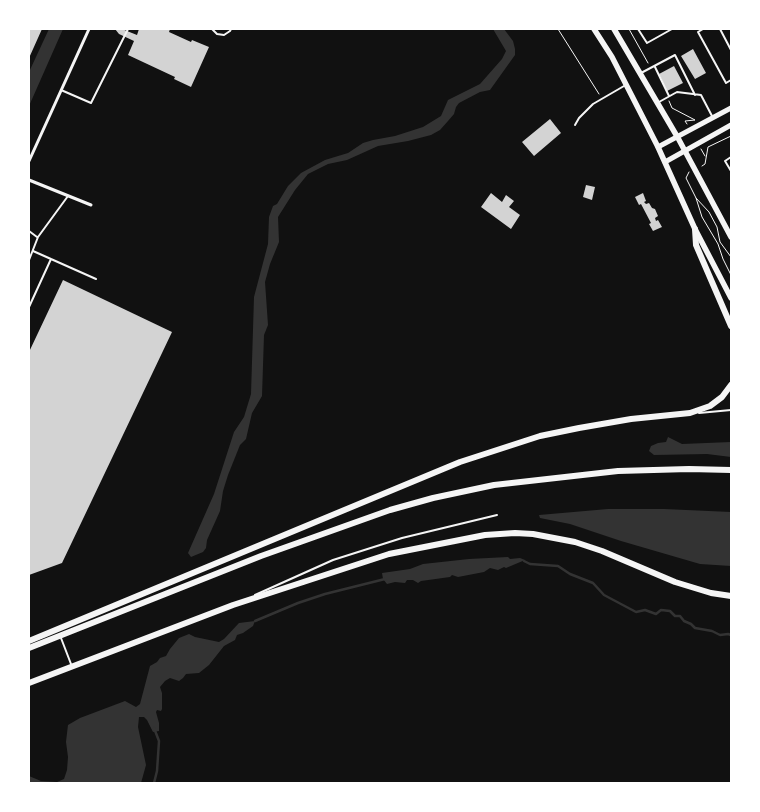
<!DOCTYPE html>
<html>
<head>
<meta charset="utf-8">
<style>
  body { margin:0 }
  #map { position:relative; width:760px; height:812px; overflow:hidden; background:#111; font-family:"PT Serif",serif }
  canvas { display:block }
  .frame { position:absolute; inset:0; border:30px solid #fff; pointer-events:none }
</style>
</head>
<body>
<div id="map">
<canvas width="760" height="812"></canvas>
<div class="frame"></div>
</div>
<script>
const context = document.querySelector('canvas').getContext('2d');
context.lineJoin = 'round';
function fill(path, color) { context.fillStyle = color; context.fill(path, 'evenodd'); }
const shape = rows => new Path2D(rows.map(r => 'M' + r).join(''));
function stroke(path, color, width, dash) { context.strokeStyle = color; context.lineWidth = width; context.lineCap = dash ? 'butt' : 'round'; context.setLineDash(dash || []); context.stroke(path); }
const water = shape([
  [49,29,63,29,29,106,29,72],
  [493,29,504,29,513,41,515,49,515,55,490,90,480,92,459,103,456,107,454,114,448,121,440,130,431,135,408,141,378,146,347,160,328,164,308,174,295,190,278,217,279,242,270,264,265,282,268,325,264,335,262,396,252,413,246,439,240,445,228,475,223,491,220,511,207,540,206,548,203,552,191,557,188,553,214,494,234,432,244,417,251,394,254,297,268,244,269,217,273,206,277,204,288,186,301,173,325,160,348,153,363,143,373,140,395,136,423,127,441,116,448,100,480,84,502,59,506,51],
  [668,437,682,444,731,442,731,457,707,454,654,455,649,451,651,446,658,443,666,442],
  [608,509,664,509,731,512,731,566,700,564,621,541,570,524,540,518,539,515],
  [508,557,510,559,520,558,525,560,506,568,504,567,498,570,490,568,484,572,458,577,452,575,450,577,421,581,418,583,413,580,407,580,405,583,395,582,387,584,383,579,382,573,410,569,423,564,469,559],
  [255,621,253,626,243,633,237,635,235,640,224,646,209,665,199,673,186,674,183,678,179,681,170,678,165,681,160,687,162,693,162,709,161,711,157,710,156,712,159,723,159,731,153,732,147,720,144,717,139,717,138,727,146,765,141,783,29,783,29,776,41,781,57,782,64,779,67,770,68,757,66,742,68,725,80,718,125,701,136,707,140,704,150,666,157,662,160,658,166,656,170,649,179,638,189,634,195,637,219,642,224,639,239,623]
]);
const stream = shape([
  [524,561,530,564,558,566,570,574,593,583,604,595,636,612,645,610,656,614,661,610,670,611,675,616,680,616,684,621,691,624,695,628,712,631,720,635,728,634,731,635],
  [255,621,298,603,325,594,385,579],
  [154,783,157,771,159,741,154,728]
]);
const building = shape([
  [29,29,42,29,29,58],
  [115,29,122,29,137,35,139,29,170,29,169,32,191,42,192,40,209,47,191,87,174,79,175,77,128,55,134,41,119,34],
  [693,49,706,73,695,79,681,56],
  [674,66,683,83,667,91,659,74],
  [550,119,561,133,534,156,522,142],
  [586,185,595,187,592,200,583,197],
  [491,193,502,202,506,195,514,201,509,207,520,215,511,229,481,207],
  [643,193,646,201,644,202,646,204,649,203,652,208,655,209,658,216,655,218,656,221,658,220,662,227,653,231,649,224,651,223,641,204,639,205,635,197],
  [63,280,172,332,62,563,29,575,29,352]
]);
const path = shape([
  [558,29,599,94],
  [629,29,648,63],
  [669,101,672,108,695,120,685,121,687,124],
  [701,149,705,156],
  [702,166,705,164,708,147,731,136],
  [689,172,686,178,696,198,702,217,718,244,723,259,731,275],
  [696,198,709,212,717,227,720,242,731,257]
]);
const service = shape([
  [212,29,217,34,224,35,230,31,231,29],
  [638,29,647,43,672,29],
  [703,29,698,32,726,83,731,80],
  [720,29,731,50],
  [655,67,669,96],
  [641,73,675,55,695,95],
  [61,90,91,103,128,29],
  [659,102,677,92,701,95,712,116],
  [575,125,579,118,593,104,624,86],
  [731,157,725,161,731,171],
  [29,231,37,237],
  [33,251,96,279],
  [29,260,38,237,68,196],
  [29,307,51,259],
  [699,413,731,410],
  [255,595,333,560,402,538,497,515],
  [61,638,71,664]
]);
const minor = shape([
  [29,161,89,29],
  [29,180,91,205]
]);
const secondary = shape([
  [658,147,731,108],
  [665,162,731,125]
]);
const primary = shape([
  [594,29,612,57,658,147,695,229,731,298],
  [614,29,678,138,731,237]
]);
const motorway = shape([
  [695,229,696,245,731,326],
  [29,641,460,462,540,436,579,428,631,419,690,413,710,406,722,397,731,385],
  [29,648,261,556,390,510,433,498,494,485,618,471,689,469,731,470],
  [29,683,233,605,389,554,485,535,515,533,533,534,575,542,602,551,675,582,711,593,731,596]
]);
fill(water, '#333');
stroke(stream, '#333', 2.5);
fill(building, '#d3d3d3');
stroke(path, '#f5f5f5', 1);
stroke(service, '#f5f5f5', 2);
stroke(minor, '#f5f5f5', 3);
stroke(secondary, '#f5f5f5', 5);
stroke(primary, '#f5f5f5', 5.5);
stroke(motorway, '#f5f5f5', 6);
</script>
</body>
</html>
